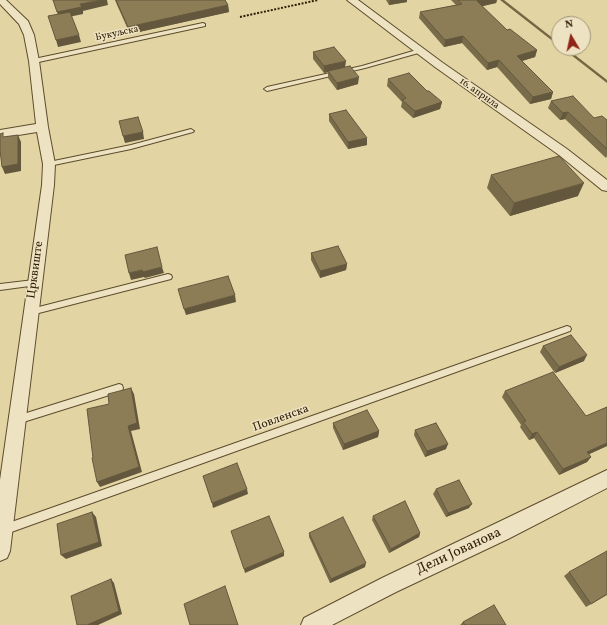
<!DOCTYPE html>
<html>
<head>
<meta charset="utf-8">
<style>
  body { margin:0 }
  #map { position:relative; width:607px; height:625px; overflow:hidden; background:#e3d4a3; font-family:Vollkorn,serif }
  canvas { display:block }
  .north { position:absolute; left:551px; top:16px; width:40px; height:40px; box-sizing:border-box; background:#ede3c3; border:1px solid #a19477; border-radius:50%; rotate:351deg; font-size:11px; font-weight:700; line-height:16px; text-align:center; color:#301e04 }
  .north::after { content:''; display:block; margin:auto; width:14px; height:18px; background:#8f2418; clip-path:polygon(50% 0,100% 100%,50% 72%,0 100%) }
</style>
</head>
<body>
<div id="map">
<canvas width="607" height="625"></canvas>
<div class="north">N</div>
</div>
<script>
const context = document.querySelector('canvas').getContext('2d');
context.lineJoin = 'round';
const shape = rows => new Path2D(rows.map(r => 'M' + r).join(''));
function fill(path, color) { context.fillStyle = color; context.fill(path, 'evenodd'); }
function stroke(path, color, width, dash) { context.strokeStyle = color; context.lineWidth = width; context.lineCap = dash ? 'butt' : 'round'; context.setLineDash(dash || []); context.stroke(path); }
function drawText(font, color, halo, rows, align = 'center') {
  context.font = font + ' Vollkorn,serif'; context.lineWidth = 3; context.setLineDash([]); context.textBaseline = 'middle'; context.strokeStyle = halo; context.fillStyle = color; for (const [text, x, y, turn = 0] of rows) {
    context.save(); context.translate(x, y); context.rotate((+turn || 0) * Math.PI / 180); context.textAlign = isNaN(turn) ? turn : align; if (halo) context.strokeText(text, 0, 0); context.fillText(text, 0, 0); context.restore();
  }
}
const stream = shape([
  [500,0,504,0,559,43,559,46,500,0],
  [562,48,566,48,607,80,607,83,562,48]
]);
const path = shape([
  [240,17,318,0]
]);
const service = shape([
  [203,23,205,24,205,26,34,63,31,61,34,59,203,23],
  [420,49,422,50,422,52,365,68,267,91,264,89,267,87,362,66,420,49],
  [191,129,194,131,193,132,131,149,49,166,46,164,49,162,131,145,191,129],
  [168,274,171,275,172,277,171,279,31,315,28,314,27,312,28,310,31,309,168,274],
  [34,280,38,283,37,285,0,290,0,284,34,280],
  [567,326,570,327,571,329,570,331,3,535,0,534,0,526,3,525,567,326],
  [119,384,122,385,123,388,122,391,119,392,17,424,14,423,13,420,14,417,17,416,119,384]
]);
const minor = shape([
  [0,0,6,0,28,21,34,35,39,61,48,127,55,164,54,185,10,551,7,558,0,561,0,480,42,185,43,164,37,132,0,138,0,130,36,124,29,61,24,35,19,24,0,4,0,0],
  [347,0,358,0,443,63,567,149,607,180,607,191,602,190,559,155,435,67,347,0],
  [607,470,607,488,508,539,396,592,332,625,301,625,304,618,382,578,607,470]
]);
const wall = shape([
  [115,0,225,0,228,5,229,12,130,34,117,5],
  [386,0,407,0,407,2,389,5],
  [451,0,497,0,496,3,482,6,507,30,537,50,535,57,522,61,553,92,551,99,530,104,497,67,487,70,462,43,444,47,419,18,420,12,456,5],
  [313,52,345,67,358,84,337,90,328,78,328,72,324,73,313,59],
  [388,79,427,91,442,102,440,109,413,118,401,107,402,102,387,86],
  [551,101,594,118,607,120,607,156,606,158,565,119,560,120,548,108],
  [329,114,367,145,348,149,329,121],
  [491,175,578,196,510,216,487,188],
  [311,253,347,264,346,270,320,278,311,260],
  [543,346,584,361,555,373,540,352],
  [505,391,586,416,607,407,607,446,589,454,591,457,587,462,559,475,534,438,529,440,520,427,521,425,502,397],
  [333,423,379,431,378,437,343,450,333,428],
  [415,430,446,449,425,457,414,435],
  [436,489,469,508,446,517,433,494],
  [373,516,420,533,419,537,389,553,372,520],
  [309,533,365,567,330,583,309,537],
  [569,572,607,595,586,607,564,576],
  [463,622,506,625,460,625]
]);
const shadedWall = shape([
  [102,0,107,0,108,5,83,11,83,14,59,19,57,12,80,4],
  [390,0,407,0,407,2,389,5],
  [480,0,497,0,496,3,475,8,477,1],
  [228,5,229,12,130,34,128,27],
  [79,35,81,42,58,47,56,40],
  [463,36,462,43,444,47,445,40],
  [537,50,535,57,515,63,517,56],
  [499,60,497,67,487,70,488,63],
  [346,61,345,68,324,73,324,66],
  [359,77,358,84,337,90,337,83],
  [553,92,551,99,530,104,533,97],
  [442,102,440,109,413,118,415,111],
  [568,112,565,119,560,120,563,113],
  [143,132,144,139,125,143,123,136],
  [18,135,21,142,21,171,5,174,2,167],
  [367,138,367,145,348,149,348,142],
  [584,183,578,196,510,216,514,203],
  [347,264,346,270,320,278,320,271],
  [162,267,164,273,145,278,144,277,131,280,129,273,142,270],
  [235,295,236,302,186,315,184,309],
  [587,355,584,361,555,373,559,367],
  [131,388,134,394,140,429,131,431,142,472,100,487,97,482,128,426],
  [379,431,378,437,343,450,344,444],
  [537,432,534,438,529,440,532,434],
  [607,443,607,446,583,457,587,452],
  [448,444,446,449,425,457,427,451],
  [591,457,587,462,559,475,563,469],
  [247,489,248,494,213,508,212,503],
  [472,504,469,508,446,517,448,513],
  [92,512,96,517,102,546,66,559,61,555],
  [420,533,419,537,389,553,391,549],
  [284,552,284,556,245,573,244,569],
  [366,563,365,567,330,583,331,579],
  [111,579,114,583,122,614,98,625,87,625]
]);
const building = shape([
  [53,0,102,0,80,4,82,7,57,12,53,0],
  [116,0,225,0,228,5,128,27,116,0],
  [458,0,480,0,477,1,507,30,510,29,537,50,517,56,553,92,533,97,499,60,488,63,463,36,445,40,420,12,462,4,458,0],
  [70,12,79,35,56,40,48,16,70,12],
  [334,47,346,61,324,66,313,52,334,47],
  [350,66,359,77,337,83,328,71,350,66],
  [409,73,427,91,429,91,442,102,415,111,402,100,406,98,388,79,409,73],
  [573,96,594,118,602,116,607,120,607,149,568,112,563,113,551,101,573,96],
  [346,110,367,138,348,142,329,114,346,110],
  [138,117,143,132,123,136,119,121,138,117],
  [3,133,3,137,18,135,18,164,2,167,0,150,0,134,3,133],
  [559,156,584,183,514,203,491,175,559,156],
  [338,246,347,264,320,271,311,253,338,246],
  [157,247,162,267,143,272,142,270,129,273,125,255,157,247],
  [228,276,235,295,184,309,178,289,228,276],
  [571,335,587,355,559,367,543,346,571,335],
  [553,372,586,416,607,407,607,443,587,452,591,457,563,469,537,432,532,434,523,422,526,421,505,391,553,372],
  [131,388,137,423,128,426,139,467,97,482,92,458,93,458,87,409,109,404,108,394,131,388],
  [367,410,379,431,344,444,333,423,367,410],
  [436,423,448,444,427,451,415,430,436,423],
  [237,463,247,489,212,503,203,476,237,463],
  [459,480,472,504,448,513,436,489,459,480],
  [405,501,420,533,391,549,373,516,405,501],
  [92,512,99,542,61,555,57,524,92,512],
  [269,516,284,552,244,569,231,531,269,516],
  [343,517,366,563,331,579,309,533,343,517],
  [607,551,607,594,591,604,569,572,607,551],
  [111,579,119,611,87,625,77,625,71,596,111,579],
  [225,586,238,625,190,625,184,604,225,586],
  [494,605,506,625,465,625,463,622,494,605]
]);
const farStreetnames = [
  ["Букуљска",117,34,-12],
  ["16. априла",479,94,35]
];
const streetNames = [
  ["Црквиште",36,270,-82],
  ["Повленска",281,419,-20]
];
const nearStreetnames = [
  ["Дели Јованова",459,552,-25]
];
fill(stream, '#776643');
stroke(service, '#5d4c2c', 2);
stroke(minor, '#5d4c2c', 2);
stroke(path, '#301e04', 2, [2, 1.5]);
fill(service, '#ede3c3');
fill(minor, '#ede3c3');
fill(wall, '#796c4b');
fill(shadedWall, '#63583d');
fill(building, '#8d7d57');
stroke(building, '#63583d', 1);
drawText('10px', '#301e04', '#ede3c3', farStreetnames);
drawText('12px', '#301e04', '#ede3c3', streetNames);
drawText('14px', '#301e04', '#ede3c3', nearStreetnames);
</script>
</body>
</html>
